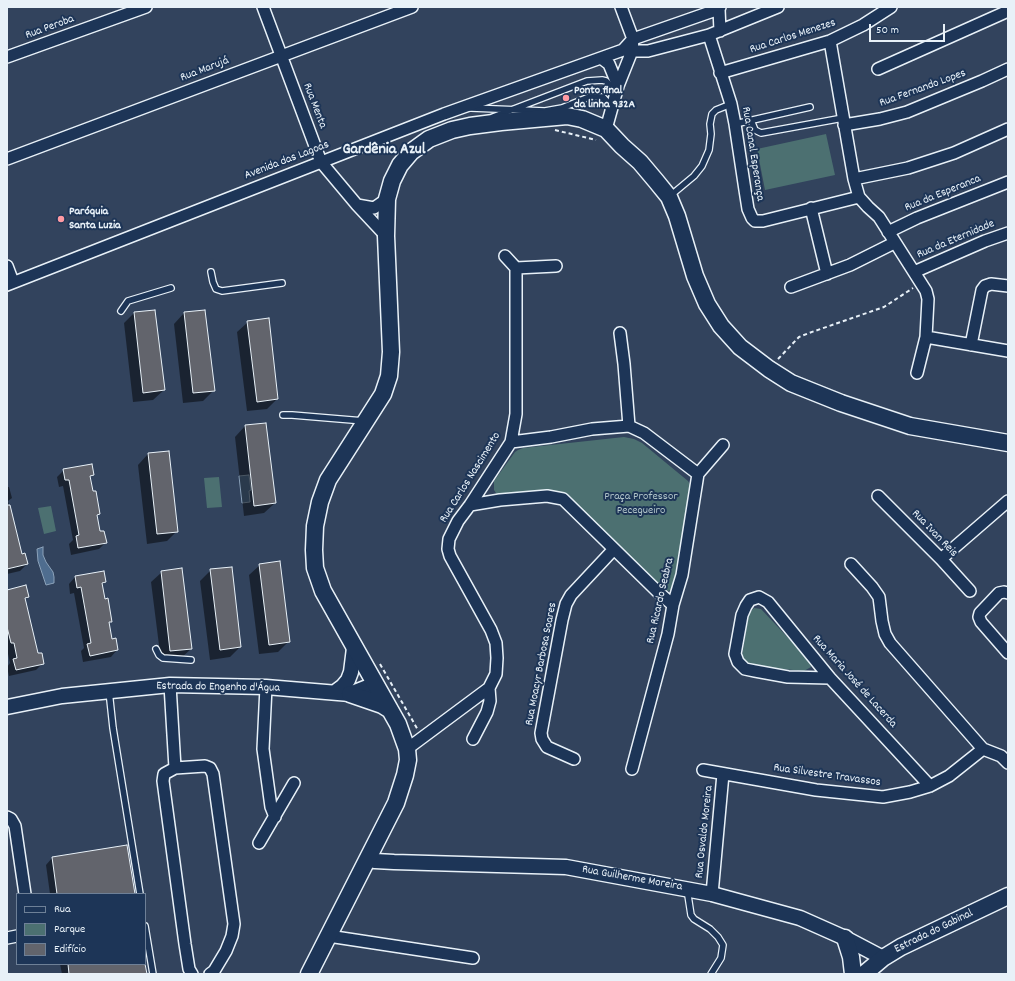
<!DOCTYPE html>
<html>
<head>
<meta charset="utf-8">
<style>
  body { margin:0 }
  #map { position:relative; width:1015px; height:981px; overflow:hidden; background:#32435d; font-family:Dekko,sans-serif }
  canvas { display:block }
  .frame { position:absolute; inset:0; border:8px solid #e8f1f8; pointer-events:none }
  .legend { position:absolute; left:16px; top:893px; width:130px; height:72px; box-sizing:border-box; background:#1d3557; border:1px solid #6e8097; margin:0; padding:5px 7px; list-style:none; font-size:12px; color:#e8f1f8 }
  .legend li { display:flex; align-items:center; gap:8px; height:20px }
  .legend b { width:20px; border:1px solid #6e8097 }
  .scale { position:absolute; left:869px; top:24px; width:76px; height:18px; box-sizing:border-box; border:2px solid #e8f1f8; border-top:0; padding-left:5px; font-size:12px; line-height:14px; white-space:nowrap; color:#e8f1f8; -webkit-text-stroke:3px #1d3557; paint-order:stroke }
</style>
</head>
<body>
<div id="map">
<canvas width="1015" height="981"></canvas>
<div class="frame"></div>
<ul class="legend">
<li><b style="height:5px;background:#1d3557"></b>Rua</li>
<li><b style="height:11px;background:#4c7071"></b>Parque</li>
<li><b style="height:11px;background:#62646c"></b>Edifício</li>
</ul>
<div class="scale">50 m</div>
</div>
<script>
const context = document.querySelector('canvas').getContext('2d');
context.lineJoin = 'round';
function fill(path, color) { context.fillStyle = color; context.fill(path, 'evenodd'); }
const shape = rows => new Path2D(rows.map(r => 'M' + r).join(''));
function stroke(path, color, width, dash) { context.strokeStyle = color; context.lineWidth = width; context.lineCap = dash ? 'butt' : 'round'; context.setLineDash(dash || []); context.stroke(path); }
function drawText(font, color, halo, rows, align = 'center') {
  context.font = font + ' Dekko,sans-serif'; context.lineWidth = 4; context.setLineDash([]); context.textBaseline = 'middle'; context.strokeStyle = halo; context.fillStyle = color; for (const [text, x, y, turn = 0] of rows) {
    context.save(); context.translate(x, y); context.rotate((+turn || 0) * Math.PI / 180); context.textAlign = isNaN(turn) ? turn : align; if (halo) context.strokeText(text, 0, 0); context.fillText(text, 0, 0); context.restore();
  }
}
const green = shape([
  [826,134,835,175,765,190,757,149],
  [624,437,634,439,642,443,688,481,692,488,674,589,668,591,663,590,563,496,498,496,494,490,494,481,515,452,518,450,523,448],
  [219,477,222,507,207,508,204,478],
  [51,506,56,531,44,534,38,508],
  [754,608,761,609,809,660,811,667,804,671,750,666,744,662,742,656,749,613]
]);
const water = shape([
  [249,475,251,490,249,491,250,502,242,503,239,476,249,475],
  [43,547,43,555,46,562,53,572,54,577,54,583,46,585,38,561,37,549,43,547]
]);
const shadow = shape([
  [134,313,164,390,153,400,133,402,124,323],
  [184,313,214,390,203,401,183,403,174,324],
  [248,322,277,399,267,409,247,411,237,332],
  [245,426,275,503,264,513,244,516,235,437],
  [168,452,177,531,167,541,147,544,138,465,148,454],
  [64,470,93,475,89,478,99,514,97,517,100,533,105,543,99,549,71,555,69,544,73,540,63,486,59,487,57,477],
  [7,487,9,487,12,498,8,501,21,555,27,564,20,571,7,574],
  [260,565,289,641,278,652,259,654,249,575],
  [211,570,240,647,230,657,210,660,200,581],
  [162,572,191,649,180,659,161,661,151,582],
  [75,577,105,582,101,586,111,621,108,624,111,640,117,650,111,657,83,662,81,651,84,648,74,593,70,594,69,584],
  [7,591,28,597,25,600,37,655,43,663,36,670,9,676,7,667,10,663,7,649],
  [52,858,134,894,50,894,46,865],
  [60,964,144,964,146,974,62,974]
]);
const building = shape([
  [155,310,165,390,143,393,134,312,155,310],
  [205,310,215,391,193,393,184,312,205,310],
  [269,318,278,399,257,402,247,321,269,318],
  [266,423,276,503,254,506,245,425,266,423],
  [169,451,178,532,157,534,148,453,169,451],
  [92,464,94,475,90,476,93,491,96,491,100,514,97,515,100,531,104,531,107,543,78,548,76,536,79,535,69,480,65,480,63,469,92,464],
  [7,505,10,505,22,554,25,553,28,564,7,569,7,505],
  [280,561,290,642,269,645,259,564,280,561],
  [232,567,241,647,220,650,210,569,232,567],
  [182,568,192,649,170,651,161,571,182,568],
  [104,571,106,582,102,583,105,599,108,598,112,622,109,622,112,639,116,638,118,650,90,656,87,644,91,643,81,587,77,588,75,576,104,571],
  [26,585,29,597,25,598,38,653,42,653,44,664,16,670,13,659,17,658,14,643,11,643,7,627,7,590,26,585],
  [127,845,135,894,57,894,52,857,127,845],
  [68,964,145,964,147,974,69,974,68,964]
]);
const path = shape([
  [555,130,596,140],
  [778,359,799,337,809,333,884,307,913,288],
  [380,664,418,730]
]);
const service = shape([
  [471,108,545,111,562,108,589,97,603,97,612,107],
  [493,117,587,81,602,80,606,81,617,91],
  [751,120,755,130,761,133,843,118],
  [735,124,810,107],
  [670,196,694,176,702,166,709,150,711,134,710,124,712,114,716,110,731,104],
  [211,272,213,282,216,289,222,291,282,283],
  [121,311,128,301,171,288],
  [283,415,292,415,364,421],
  [156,649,159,655,163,658,191,660],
  [109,691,113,728,140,894],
  [687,889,691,915,694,919,710,929,718,937,723,945,721,958,711,974],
  [145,926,153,974]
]);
const minor = shape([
  [263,7,321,162,357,205,386,236],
  [720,31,719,9,720,7],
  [709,35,731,104,735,124,745,190,748,209,752,218,755,221,763,221,859,197],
  [830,41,854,179,859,197,868,207,879,217,926,291,928,299,926,337,917,373],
  [623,50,632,51,648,51,709,35,778,7],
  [7,57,146,7],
  [601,58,609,64,618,86,606,129],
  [878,69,1008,11],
  [720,73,830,41,863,25,891,7],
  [618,86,632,51,633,39,621,7],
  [844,125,880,119,907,112,982,81,1008,69],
  [7,159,412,7],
  [854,179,908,168,954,153,1008,129],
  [357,205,374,208,387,199],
  [811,208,827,274],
  [888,232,917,218,1008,182],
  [505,256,516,268,556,266],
  [7,266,13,282],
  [914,272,985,241,1008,233],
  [7,285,444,114,623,50,633,39,719,9],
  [791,287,850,265,894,243],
  [620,333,624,364,629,426],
  [926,337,1008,351],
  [971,345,982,290,985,286,991,284,1008,286],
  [511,442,551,437,592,429,629,426,644,433,698,474],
  [878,496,941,559,970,591],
  [470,505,500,500,547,496,563,499,658,592,673,605],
  [941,559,1008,501],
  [851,564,872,587,879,597,882,621,885,634,890,643,983,749,1001,756,1008,763],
  [1008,593,1004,592,999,593,980,613,979,617,981,622,1008,653],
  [830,678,788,677,755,671,745,669,738,662,735,654,742,615,746,606,750,600,759,597,768,602,830,678,930,786],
  [170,685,175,768],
  [266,687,263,749,271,807,275,817],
  [473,739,487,712,490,701,489,688,496,674,497,658,496,643,491,630,450,556,448,549,449,539,458,521,470,505,511,442,516,414,516,268],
  [407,749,489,688],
  [574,759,547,747,542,739,541,733,562,620,566,604,571,595,614,549],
  [632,769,668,634,673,605,682,575,698,474,723,445],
  [703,770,816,790,883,797,910,792,930,786,949,776,983,749],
  [7,817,11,819,15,826,25,894],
  [259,843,294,783],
  [712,894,723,774],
  [329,934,335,937,473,958],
  [7,938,17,936],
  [192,974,189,969,185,944,163,781,164,774,175,768,205,766,210,768,213,774,234,924,232,936,226,951,214,971,210,974]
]);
const tertiary = shape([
  [335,692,343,686,348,680,351,672,354,648],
  [7,707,62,696,170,685,266,687,350,694,375,684],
  [368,859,375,861,394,862,566,867,712,894,800,918,845,938,883,958]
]);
const secondary = shape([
  [350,694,382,705,390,710],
  [845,938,851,957,853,974],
  [309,974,396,803,405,775,408,760,407,749,398,724,323,591,315,568,314,550,315,526,320,502,328,480,383,394,389,376,391,352,386,236,387,199,392,181,400,165,411,152,429,139,452,130,470,126,501,122,567,116,582,119,606,129,622,146,640,162,656,181,669,197,677,216,695,276,707,304,721,326,740,347,769,369,791,383,841,403,910,426,1008,443],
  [864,974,883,958,901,947,1008,896]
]);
const markers = [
  [566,98,4,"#ff9aa2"],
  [61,219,4,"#ff9aa2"]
];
const streetNames = [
  ["Rua Peroba",50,28,-20],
  ["Rua Carlos Menezes",793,37,-18],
  ["Rua Marujá",205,70,-21],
  ["Rua Fernando Lopes",923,89,-20],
  ["Rua Menta",314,106,69],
  ["Rua Canal Esperança",752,154,81],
  ["Avenida das Lagoas",287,161,-21],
  ["Rua da Esperanca",943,194,-22],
  ["Rua da Eternidade",956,240,-23],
  ["Rua Carlos Nascimento",471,478,-58],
  ["Rua Ivan Reis",934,534,46],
  ["Rua Ricardo Seabra",661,601,-77],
  ["Rua Moacyr Barbosa Soares",542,664,-79],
  ["Rua Maria José de Lacerda",854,682,48],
  ["Estrada do Engenho d'Água",218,688,1],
  ["Rua Silvestre Travassos",827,776,8],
  ["Rua Osvaldo Moreira",705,832,-84],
  ["Rua Guilherme Moreira",632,879,10],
  ["Estrada do Gabinal",934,932,-26]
];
const poiNames = [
  ["Ponto final",574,91],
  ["da linha 932A",574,105],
  ["Paróquia",69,212],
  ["Santa Luzia",69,226]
];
const parkNames = [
  ["Praça Professor",641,497],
  ["Pecegueiro",641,511]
];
const districtNames = [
  ["Gardênia Azul",384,151]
];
fill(green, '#4c7071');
fill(water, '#4f6d8f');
stroke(water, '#8ca2b9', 1);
fill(shadow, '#0007');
fill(building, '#62646c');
stroke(building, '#e8f1f8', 1);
stroke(service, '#e8f1f8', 8);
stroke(minor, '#e8f1f8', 14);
stroke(tertiary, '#e8f1f8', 17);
stroke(secondary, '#e8f1f8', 19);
stroke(path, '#e8f1f8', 2, [4, 3]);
stroke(service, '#1d3557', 5.5);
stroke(minor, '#1d3557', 11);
stroke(tertiary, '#1d3557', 14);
stroke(secondary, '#1d3557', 16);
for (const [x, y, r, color] of markers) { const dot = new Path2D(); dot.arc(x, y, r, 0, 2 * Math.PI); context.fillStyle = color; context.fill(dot); stroke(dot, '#1d3557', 1.5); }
drawText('12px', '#e8f1f8', '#1d3557', streetNames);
drawText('bold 12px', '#e8f1f8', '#1d3557', poiNames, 'left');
drawText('12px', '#b1c4c9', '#1d3557', parkNames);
drawText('bold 16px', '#e8f1f8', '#1d3557', districtNames);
</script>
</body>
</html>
